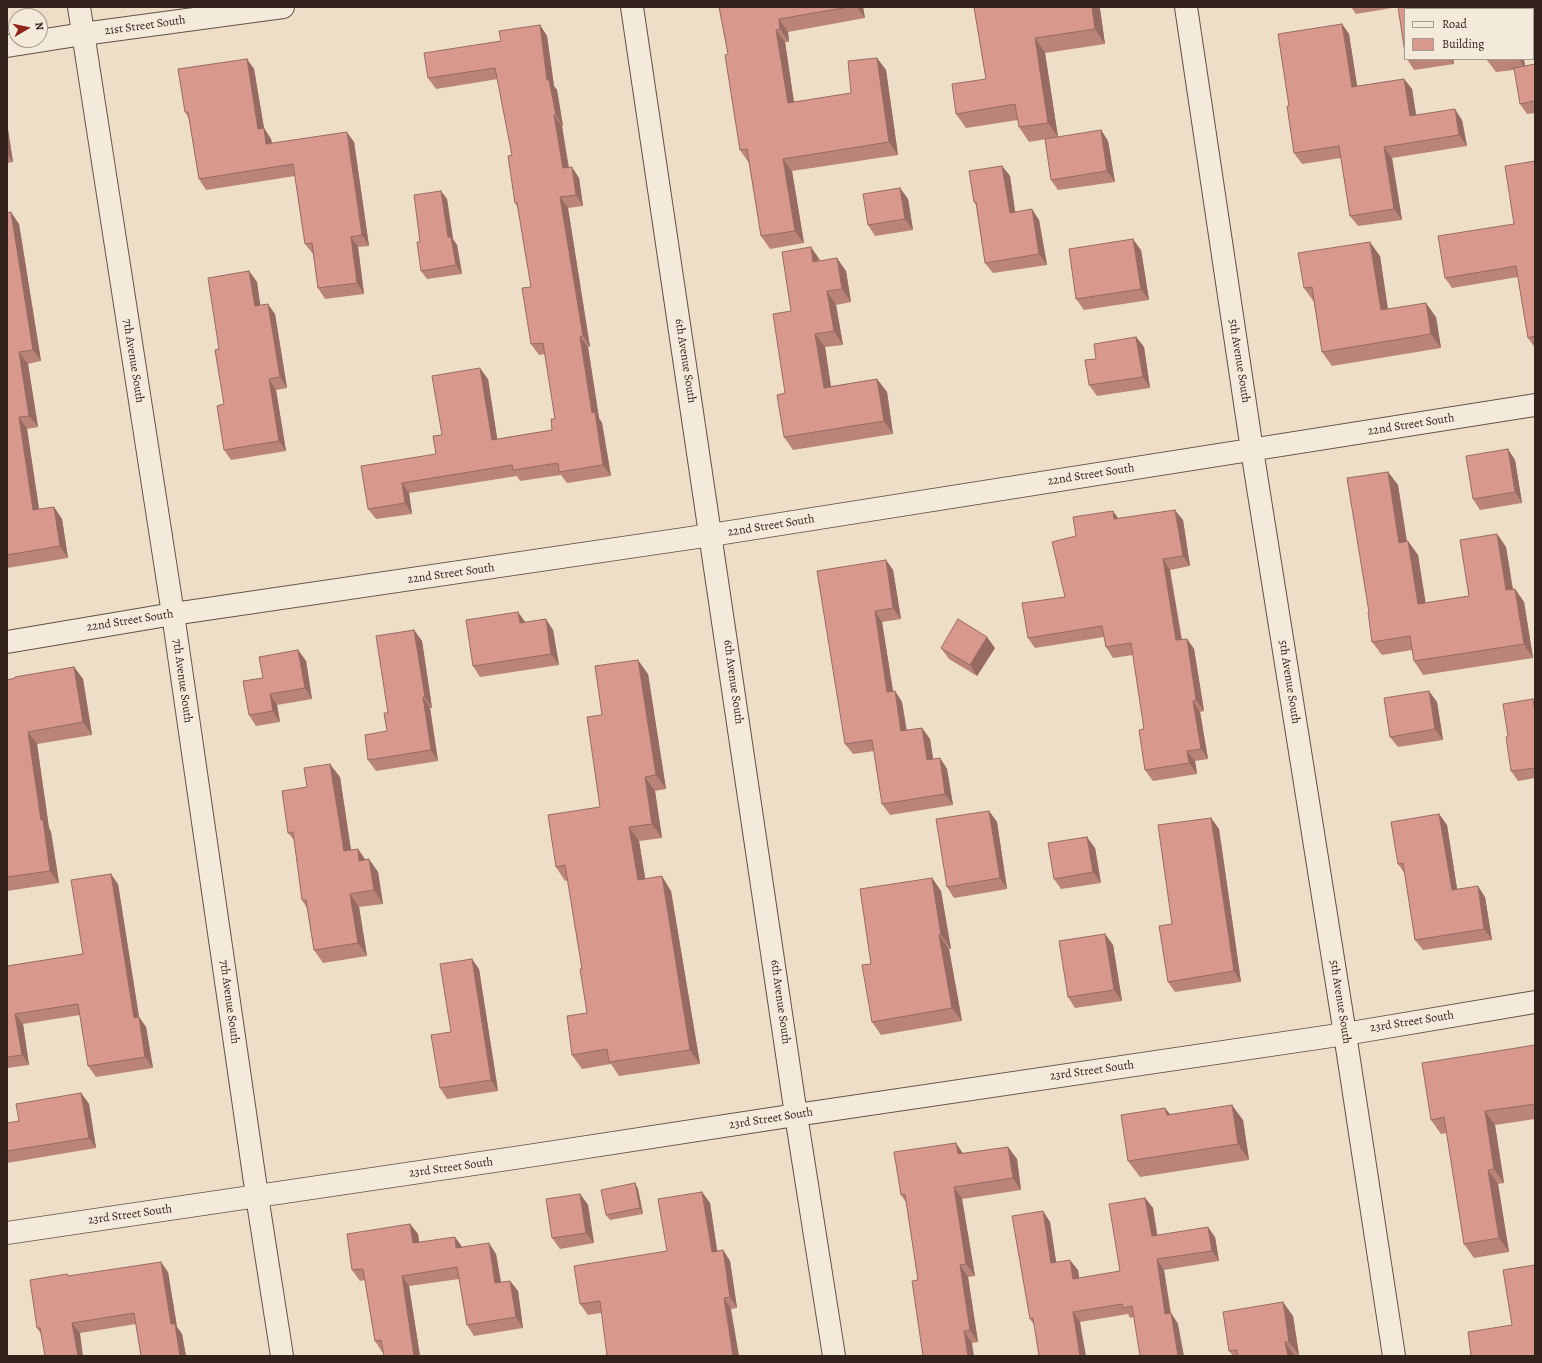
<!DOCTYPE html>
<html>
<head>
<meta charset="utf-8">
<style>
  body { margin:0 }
  #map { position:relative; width:1542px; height:1363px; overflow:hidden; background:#eedec7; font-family:Alegreya,serif }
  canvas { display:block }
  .frame { position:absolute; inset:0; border:8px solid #33221b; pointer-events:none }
  .legend { position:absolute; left:1404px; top:8px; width:130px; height:52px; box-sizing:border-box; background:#f4eadb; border:1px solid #a79a8e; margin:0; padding:5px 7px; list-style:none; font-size:12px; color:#33221b }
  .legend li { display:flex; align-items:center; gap:8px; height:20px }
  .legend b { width:20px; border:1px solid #a79a8e }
  .north { position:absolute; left:8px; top:8px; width:40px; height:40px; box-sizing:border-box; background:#f4eadb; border:1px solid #a79a8e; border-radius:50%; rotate:81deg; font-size:11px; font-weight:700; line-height:16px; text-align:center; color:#33221b }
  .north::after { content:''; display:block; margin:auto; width:14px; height:18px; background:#8f2418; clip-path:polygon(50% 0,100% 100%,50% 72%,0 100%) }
</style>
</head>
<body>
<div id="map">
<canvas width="1542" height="1363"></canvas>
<div class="frame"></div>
<ul class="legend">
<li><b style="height:5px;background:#f4eadb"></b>Road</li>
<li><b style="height:11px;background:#d8998c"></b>Building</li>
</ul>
<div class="north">N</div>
</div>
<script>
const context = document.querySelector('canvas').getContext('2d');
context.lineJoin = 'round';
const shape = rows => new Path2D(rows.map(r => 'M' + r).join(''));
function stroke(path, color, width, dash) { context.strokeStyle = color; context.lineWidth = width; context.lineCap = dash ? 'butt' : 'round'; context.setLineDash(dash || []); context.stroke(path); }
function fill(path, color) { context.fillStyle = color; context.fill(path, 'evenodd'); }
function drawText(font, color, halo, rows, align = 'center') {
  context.font = font + ' Alegreya,serif'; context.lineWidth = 4; context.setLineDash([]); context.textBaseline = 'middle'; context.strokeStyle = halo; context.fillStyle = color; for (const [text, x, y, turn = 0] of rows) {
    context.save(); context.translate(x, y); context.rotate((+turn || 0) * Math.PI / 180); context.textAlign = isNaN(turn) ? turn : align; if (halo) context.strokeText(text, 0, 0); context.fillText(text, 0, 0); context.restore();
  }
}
const minor = shape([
  [79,7,173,614,257,1196,282,1356],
  [632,7,796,1115,834,1356],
  [1186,7,1252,450,1345,1034,1394,1356],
  [7,46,83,34,283,7],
  [7,642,173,614,711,535,1535,405],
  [7,1233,528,1156,796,1115,1345,1034,1535,1002]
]);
const wall = shape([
  [719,7,863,7,865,18,788,32,789,42,785,42,794,102,851,93,877,58,886,70,898,155,792,171,804,243,770,249,761,236,749,163,740,150,728,54],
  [974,7,1099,7,1100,9,1105,44,1045,53,1058,137,1029,142,1019,127,1018,120,966,128,956,114,986,79],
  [1351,7,1445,7,1398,7,1356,14],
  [1342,24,1349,34,1357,86,1404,79,1412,89,1416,115,1462,120,1467,146,1392,158,1402,220,1358,226,1350,216,1341,158,1302,164,1294,153,1289,106],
  [540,25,547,36,554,86,557,90,563,126,562,126,569,167,579,178,583,206,568,208,590,347,588,347,599,418,602,423,611,476,567,483,561,475,520,481,517,476,409,493,412,514,376,519,368,509,436,454,442,435,488,379,497,439,552,430,555,419,545,354,539,355,531,344,531,287,518,208,515,203,512,155,498,79,436,89,428,78,501,41],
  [247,59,254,69,264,128,271,139,272,143,354,142,369,246,358,247,364,294,325,299,318,288,313,254,305,244,295,176,206,190,199,179,189,119,185,112],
  [1407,59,1453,59,1454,64,1414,70],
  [1487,59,1524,59,1525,66,1535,64,1535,113,1527,114,1520,104,1514,70,1496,72,1487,60],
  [7,123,13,162,7,163],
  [1101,130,1108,141,1115,182,1058,190,1051,180],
  [1535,161,1535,348,1528,338,1518,277,1452,288,1445,278,1514,224],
  [1002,166,1010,176,1015,212,1039,220,1047,265,993,273,985,263,976,205,974,202],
  [900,188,908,199,913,230,875,236,868,225],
  [447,199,453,239,457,245,462,274,427,279,421,271,420,242],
  [7,213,19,224,41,361,28,364,38,427,27,429,39,509,54,507,62,519,68,558,7,568],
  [1141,250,1149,300,1084,310,1076,299],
  [1380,256,1388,309,1436,317,1441,348,1332,366,1322,352,1314,302,1304,288],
  [820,260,846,271,851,302,836,305,843,345,825,347,831,386,877,379,887,392,893,434,793,450,784,437,791,311],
  [249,271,257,282,260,305,275,314,287,388,276,390,286,451,231,460,224,450,224,404,219,349],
  [1136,337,1144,347,1150,388,1097,396,1089,385,1096,359],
  [1515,460,1522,503,1480,510,1473,499],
  [1388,472,1398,485,1407,541,1418,555,1425,603,1469,596,1497,534,1506,547,1513,589,1515,589,1524,602,1533,658,1423,675,1414,661,1412,650,1382,655,1372,642,1369,612],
  [1113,511,1118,519,1183,520,1190,566,1170,570,1182,639,1187,639,1194,649,1204,711,1200,712,1208,759,1195,761,1197,774,1153,781,1145,770,1144,729,1133,655,1113,658,1106,647,1104,637,1035,648,1028,638,1065,597,1076,536],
  [886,560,893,570,901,619,882,622,893,692,895,691,902,702,907,730,922,728,930,739,933,759,940,758,947,769,953,805,890,815,882,804,874,751,853,754,845,744],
  [525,623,553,630,559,665,480,677,473,666],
  [414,630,422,641,432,708,430,708,438,761,376,771,368,760,387,731,388,713],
  [941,648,995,648,977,676,949,659],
  [298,650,306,661,312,699,277,705,280,722,256,726,249,715,263,678],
  [74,667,83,679,92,735,37,744,49,828,51,832,59,883,7,891,7,680],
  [648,674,666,789,655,791,662,838,639,841,645,879,671,891,700,1064,619,1076,611,1064,582,1069,572,1055,587,1013,582,969,568,880,565,881,556,867,600,807,602,715],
  [1437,702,1443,740,1398,747,1390,737],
  [1535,703,1535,778,1518,781,1511,771],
  [340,777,351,850,358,849,365,860,378,872,383,904,359,907,367,956,323,963,314,950,307,908,302,900,294,840,288,833,307,787],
  [989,811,997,822,1007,889,954,898,947,887],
  [1439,814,1447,825,1457,889,1485,897,1492,940,1423,950,1415,940,1405,874,1398,864],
  [1211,818,1219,829,1241,982,1175,992,1168,982,1172,924],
  [1095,848,1101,883,1061,889,1054,879],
  [932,878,941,891,951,949,949,949,962,1021,881,1035,872,1022,871,964],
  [118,884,139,1017,146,1027,153,1068,96,1077,88,1066,80,1015,23,1024,29,1065,7,1068,7,966,83,954],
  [1105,934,1113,945,1122,1001,1075,1008,1068,997],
  [479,969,498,1091,447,1099,440,1088,451,1032],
  [1535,1045,1535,1119,1495,1125,1504,1183,1498,1184,1509,1252,1474,1258,1464,1244,1447,1133,1441,1134,1431,1120],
  [81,1093,89,1104,96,1148,7,1163,7,1123,19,1121],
  [1165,1108,1170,1114,1243,1120,1249,1160,1140,1177,1128,1161],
  [1008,1147,1017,1159,1021,1190,962,1199,975,1276,968,1277,978,1342,972,1343,918,1280,906,1202,901,1195,964,1153],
  [635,1183,638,1189,643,1214,610,1220,606,1215],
  [702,1192,710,1203,717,1251,723,1250,730,1261,737,1308,731,1309,601,1313,588,1315,580,1304,667,1251],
  [580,1194,588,1205,594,1243,560,1249,552,1238],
  [1145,1198,1153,1208,1157,1235,1215,1237,1219,1261,1164,1270,1171,1313,1178,1324,1133,1317,1130,1318,1128,1314,1080,1322,1034,1325,1030,1319,1043,1211,1050,1222,1056,1262,1078,1270,1079,1278,1120,1271],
  [410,1224,418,1234,419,1242,462,1247,496,1254,501,1282,510,1281,518,1291,523,1328,474,1336,467,1325,459,1279,409,1286,420,1356,384,1356,383,1352,382,1352,375,1341,365,1280,360,1281,352,1270],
  [168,1272,177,1327,182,1334,186,1356,141,1356,136,1324,80,1333,41,1334,37,1328,67,1274,69,1276],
  [1293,1316,1299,1355,1295,1356,1233,1356,1229,1351]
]);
const shadedWall = shape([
  [857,7,863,7,865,18],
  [1092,7,1099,7,1100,9,1105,44,1095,29],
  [1438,7,1445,7,1445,9,1438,9],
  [1511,7,1518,7,1518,9,1511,9],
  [779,19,788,32,789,42,780,29],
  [1342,24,1349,34,1359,98,1352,87],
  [540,25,547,36,554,86,557,90,563,126,556,115,547,80],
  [776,30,785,42,796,116,788,103],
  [1035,38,1045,53,1058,137,1048,123],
  [877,58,886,70,898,155,889,142],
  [247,59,254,69,266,140,258,129],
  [1450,59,1453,59,1454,64],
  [1519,59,1524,59,1525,68],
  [1404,79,1412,89,1418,127,1410,116],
  [1455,109,1462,120,1467,146,1459,135],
  [554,115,562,126,570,179,563,168],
  [7,123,13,162,7,154],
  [264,128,271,139,274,155,266,144],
  [1101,130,1108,141,1115,182,1107,171],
  [347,132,354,142,369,246,362,235],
  [1384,147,1392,158,1402,220,1394,209],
  [783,159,792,171,804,243,795,231],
  [1002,166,1010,176,1017,224,1010,213],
  [572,167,579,178,583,206,576,195],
  [900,188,908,199,913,230,905,219],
  [441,191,447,199,453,239,457,245,462,274,456,265,448,237],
  [560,197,568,208,590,347,583,336],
  [1032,209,1039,220,1047,265,1039,254],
  [11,212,19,224,41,361,33,350],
  [351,237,358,247,364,294,357,283],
  [1133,239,1141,250,1149,300,1141,289],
  [1370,242,1380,256,1390,324,1381,310],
  [811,247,820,260,813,262],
  [837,258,846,271,851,302,842,289],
  [249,271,257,282,262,317,255,306],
  [827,291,836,305,843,345,834,331],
  [1426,303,1436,317,1441,348,1431,334],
  [268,304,275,314,287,388,280,377],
  [815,334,825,347,833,401,824,388],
  [580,337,588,347,599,418,602,423,611,476,603,465,592,413],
  [1136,337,1144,347,1150,388,1143,377],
  [19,352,28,364,38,427,29,416],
  [480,368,488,379,499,450,492,440],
  [269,379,276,390,286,451,279,441],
  [877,379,887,392,893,434,884,421],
  [19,417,27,429,41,522,33,510],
  [1508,449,1515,460,1522,503,1515,492],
  [1388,472,1398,485,1409,556,1399,543],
  [402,483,409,493,412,514,405,503],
  [54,507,62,519,68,558,60,546],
  [1175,510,1183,520,1190,566,1183,556],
  [1113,511,1121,522,1114,519],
  [1497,534,1506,547,1515,604,1506,590],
  [1408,541,1418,555,1428,617,1418,604],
  [1163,559,1170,570,1183,651,1176,640],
  [886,560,893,570,901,619,893,608],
  [1515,589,1524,602,1533,658,1524,644],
  [875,611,882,622,895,703,887,692],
  [518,612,526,623,520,623],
  [546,619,553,630,559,665,551,654],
  [414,630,422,641,432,708,425,697],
  [987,637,995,648,977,676,970,665],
  [1187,639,1194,649,1204,711,1196,700],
  [298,650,306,661,312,699,305,688],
  [638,660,648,674,666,789,656,775],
  [74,667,83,679,92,735,83,722],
  [895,691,902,702,908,742,901,731],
  [1429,691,1437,702,1443,740,1435,729],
  [270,694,277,705,280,722,273,711],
  [423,697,430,708,438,761,431,750],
  [1533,699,1535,703,1535,712],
  [1193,701,1200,712,1208,759,1201,749],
  [922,728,930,739,935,771,927,760],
  [28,732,37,744,49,828,51,832,59,883,50,871,41,820],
  [1187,751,1195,761,1197,774,1189,763],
  [940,758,947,769,953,805,945,794],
  [330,764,340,777,353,864,344,851],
  [645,777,655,791,662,838,652,824],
  [989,811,997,822,1007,889,1000,878],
  [1439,814,1447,825,1459,901,1452,890],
  [1211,818,1219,829,1241,982,1234,971],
  [629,827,639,841,648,894,638,880],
  [1087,837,1095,848,1101,883,1093,872],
  [358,849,367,862,359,861],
  [369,859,378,872,383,904,374,890],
  [111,874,118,884,139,1017,146,1027,153,1068,145,1057,134,1018],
  [662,876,671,891,700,1064,690,1050],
  [932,878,941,891,951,949,941,935],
  [1478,886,1485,897,1492,940,1484,929],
  [350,894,359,907,367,956,358,943],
  [1105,934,1113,945,1122,1001,1114,990],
  [939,935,949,949,962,1021,952,1008],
  [472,959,479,969,498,1091,491,1080],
  [15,1014,23,1024,29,1065,22,1055],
  [81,1093,89,1104,96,1148,89,1138],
  [1232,1105,1243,1120,1249,1160,1238,1144],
  [1165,1108,1177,1124,1167,1115],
  [1485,1111,1495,1125,1504,1183,1494,1169],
  [956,1143,964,1155,958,1154],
  [1008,1147,1017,1159,1021,1190,1013,1178],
  [1488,1170,1498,1184,1509,1252,1499,1238],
  [635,1183,638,1189,643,1214,640,1208],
  [954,1187,962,1199,975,1276,966,1264],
  [702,1192,710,1203,719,1263,712,1252],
  [580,1194,588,1205,594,1243,586,1233],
  [1145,1198,1153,1208,1159,1246,1152,1236],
  [1043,1211,1050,1222,1058,1274,1051,1263],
  [410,1224,418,1234,421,1254,413,1243],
  [1208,1227,1215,1237,1219,1261,1212,1251],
  [455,1237,463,1248,456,1248],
  [489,1243,496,1254,503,1294,495,1283],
  [723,1250,730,1261,737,1308,730,1297],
  [1157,1259,1164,1270,1172,1324,1165,1314],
  [1070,1260,1078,1270,1081,1289,1073,1279],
  [161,1262,168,1272,177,1327,182,1334,186,1356,180,1356,171,1324],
  [960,1265,968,1277,978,1342,970,1330],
  [402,1276,409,1286,420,1356,414,1356],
  [510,1281,518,1291,523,1328,516,1317],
  [724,1298,731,1309,739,1356,733,1356],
  [1283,1302,1293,1316,1299,1355,1289,1342],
  [1073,1312,1080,1322,1086,1356,1080,1356],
  [1171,1313,1178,1324,1184,1356,1178,1356],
  [72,1323,80,1333,83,1356,78,1356],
  [964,1331,972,1343,974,1356,968,1356],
  [1285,1342,1295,1356,1288,1356]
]);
const building = shape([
  [719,7,849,7,779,19,780,29,776,30,788,103,851,93,848,61,877,58,889,142,783,159,795,231,761,236,747,149,740,150,725,55,728,54,719,7],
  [974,7,1092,7,1095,29,1035,38,1048,123,1019,127,1015,104,956,114,952,84,986,79,974,7],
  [1398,7,1438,7,1438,9,1405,9,1405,53,1398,7],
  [1482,7,1511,7,1511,9,1482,9,1482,7],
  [1342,24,1352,87,1404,79,1410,116,1455,109,1459,135,1384,147,1394,209,1350,216,1339,146,1294,153,1287,106,1289,106,1278,34,1342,24],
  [540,25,547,80,549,80,556,115,554,115,563,168,572,167,576,195,560,197,583,336,580,337,592,413,595,412,603,465,559,472,558,463,513,470,512,465,402,483,405,503,368,509,361,466,436,454,433,436,442,435,432,376,480,368,492,440,552,430,551,419,555,419,543,343,531,344,522,288,531,287,517,203,515,203,508,156,512,155,495,68,428,78,424,53,501,41,499,31,540,25],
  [247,59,258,129,264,128,266,144,347,132,362,235,351,237,357,283,318,288,312,243,305,244,293,164,199,179,188,112,185,112,178,69,247,59],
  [1487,59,1496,59,1487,60,1487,59],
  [1535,64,1535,101,1520,104,1514,68,1535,64],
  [1101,130,1107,171,1051,180,1045,139,1101,130],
  [1535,161,1535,336,1528,338,1516,266,1445,278,1438,236,1514,224,1505,166,1535,161],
  [1002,166,1010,213,1032,209,1039,254,985,263,976,202,974,202,969,171,1002,166],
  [900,188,905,219,868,225,863,194,900,188],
  [441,191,448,237,451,237,456,265,421,271,417,242,420,242,414,195,441,191],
  [11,212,33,350,19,352,29,416,19,417,33,510,54,507,60,546,7,555,7,213,11,212],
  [1133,239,1141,289,1076,299,1069,249,1133,239],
  [1370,242,1381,310,1426,303,1431,334,1322,352,1312,287,1304,288,1298,253,1370,242],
  [811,247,813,262,837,258,842,289,827,291,834,331,815,334,824,388,877,379,884,421,784,437,777,395,785,393,773,314,791,311,782,252,811,247],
  [249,271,255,306,268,304,280,377,269,379,279,441,224,450,217,406,224,404,215,350,219,349,208,278,249,271],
  [1136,337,1143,377,1089,385,1085,360,1096,359,1094,344,1136,337],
  [1508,449,1515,492,1473,499,1466,456,1508,449],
  [1388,472,1399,543,1408,541,1418,604,1469,596,1460,540,1497,534,1506,590,1515,589,1524,644,1414,661,1410,636,1372,642,1368,612,1369,612,1347,478,1388,472],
  [1175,510,1183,556,1163,559,1176,640,1187,639,1196,700,1193,701,1201,749,1187,751,1189,763,1145,770,1139,730,1144,729,1131,643,1106,647,1102,626,1028,638,1022,603,1065,597,1052,542,1076,536,1073,517,1113,511,1114,519,1175,510],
  [886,560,893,608,875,611,887,692,895,691,901,731,922,728,927,760,940,758,945,794,882,804,872,740,845,744,817,571,886,560],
  [518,612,520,623,546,619,551,654,473,666,466,620,518,612],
  [958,619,987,637,970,665,941,648,958,619],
  [414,630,425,697,423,697,431,750,368,760,365,735,387,731,384,713,388,713,376,636,414,630],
  [298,650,305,688,270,694,273,711,249,715,243,681,263,678,259,657,298,650],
  [638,660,656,775,645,777,652,824,629,827,638,880,662,876,690,1050,609,1062,607,1049,572,1055,567,1016,587,1013,580,969,582,969,565,865,556,867,548,815,600,807,587,717,602,715,595,666,638,660],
  [74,667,83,722,28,732,41,820,43,820,50,871,7,877,7,680,15,678,15,677,74,667],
  [1429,691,1435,729,1390,737,1384,698,1429,691],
  [1533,699,1535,712,1535,768,1511,771,1506,737,1508,736,1503,704,1533,699],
  [330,764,344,851,358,849,359,861,369,859,374,890,350,894,358,943,314,950,306,900,302,900,293,832,288,833,282,791,307,787,304,768,330,764],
  [989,811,1000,878,947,887,936,819,989,811],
  [1439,814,1452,890,1478,886,1484,929,1415,940,1403,863,1398,864,1391,822,1439,814],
  [1211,818,1234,971,1168,982,1159,926,1172,924,1158,825,1211,818],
  [1087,837,1093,872,1054,879,1048,843,1087,837],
  [111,874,134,1018,139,1017,145,1057,88,1066,78,1004,15,1014,22,1055,7,1057,7,966,83,954,71,880,111,874],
  [932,878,941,935,939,935,952,1008,872,1022,862,965,871,964,860,889,932,878],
  [1105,934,1114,990,1068,997,1059,941,1105,934],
  [472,959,491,1080,440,1088,431,1035,451,1032,440,964,472,959],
  [1535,1045,1535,1104,1485,1111,1494,1169,1488,1170,1499,1238,1464,1244,1444,1117,1431,1120,1422,1063,1535,1045],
  [81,1093,89,1138,7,1151,7,1123,19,1121,16,1104,81,1093],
  [1232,1105,1238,1144,1128,1161,1121,1115,1165,1108,1167,1115,1232,1105],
  [956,1143,958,1154,1008,1147,1013,1178,954,1187,966,1264,960,1265,970,1330,964,1331,968,1356,923,1356,912,1281,918,1280,905,1194,901,1195,894,1152,956,1143],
  [635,1183,640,1208,606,1215,601,1190,635,1183],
  [702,1192,712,1252,723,1250,730,1297,724,1298,733,1356,607,1356,600,1301,580,1304,574,1266,667,1251,658,1199,702,1192],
  [580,1194,586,1233,552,1238,546,1199,580,1194],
  [1145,1198,1152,1236,1208,1227,1212,1251,1157,1259,1165,1314,1171,1313,1178,1356,1140,1356,1132,1306,1123,1308,1122,1304,1073,1312,1080,1356,1039,1356,1033,1318,1030,1319,1012,1216,1043,1211,1051,1263,1070,1260,1073,1279,1120,1271,1109,1204,1145,1198],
  [410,1224,413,1243,455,1237,456,1248,489,1243,495,1283,510,1281,516,1317,467,1325,457,1267,402,1276,414,1356,384,1356,381,1340,375,1341,363,1269,352,1270,347,1234,410,1224],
  [161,1262,171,1324,175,1324,180,1356,141,1356,134,1313,72,1323,78,1356,45,1356,40,1328,37,1328,30,1280,67,1274,68,1276,161,1262],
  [1535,1265,1535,1356,1471,1356,1468,1332,1512,1325,1503,1270,1535,1265],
  [1283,1302,1289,1342,1285,1342,1288,1356,1238,1356,1237,1350,1229,1351,1223,1312,1283,1302]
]);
const streetNames = [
  ["21st Street South",145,26,-8],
  ["7th Avenue South",133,361,81],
  ["6th Avenue South",685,361,81],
  ["5th Avenue South",1239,361,81],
  ["22nd Street South",1411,425,-9],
  ["22nd Street South",1091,475,-9],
  ["22nd Street South",771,526,-9],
  ["22nd Street South",451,574,-8],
  ["22nd Street South",130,621,-9],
  ["7th Avenue South",182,681,82],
  ["6th Avenue South",733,682,82],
  ["5th Avenue South",1289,682,81],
  ["7th Avenue South",229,1002,82],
  ["6th Avenue South",780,1002,82],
  ["5th Avenue South",1340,1002,81],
  ["23rd Street South",1412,1022,-9],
  ["23rd Street South",1092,1071,-8],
  ["23rd Street South",771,1119,-9],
  ["23rd Street South",451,1168,-8],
  ["23rd Street South",130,1215,-8]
];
stroke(minor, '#625146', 24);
stroke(minor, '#f4eadb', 22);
fill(wall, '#ba8478');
fill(shadedWall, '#976b62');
fill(building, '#d8998c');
stroke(building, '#976b62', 1);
drawText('12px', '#33221b', '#f4eadb', streetNames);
</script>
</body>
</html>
